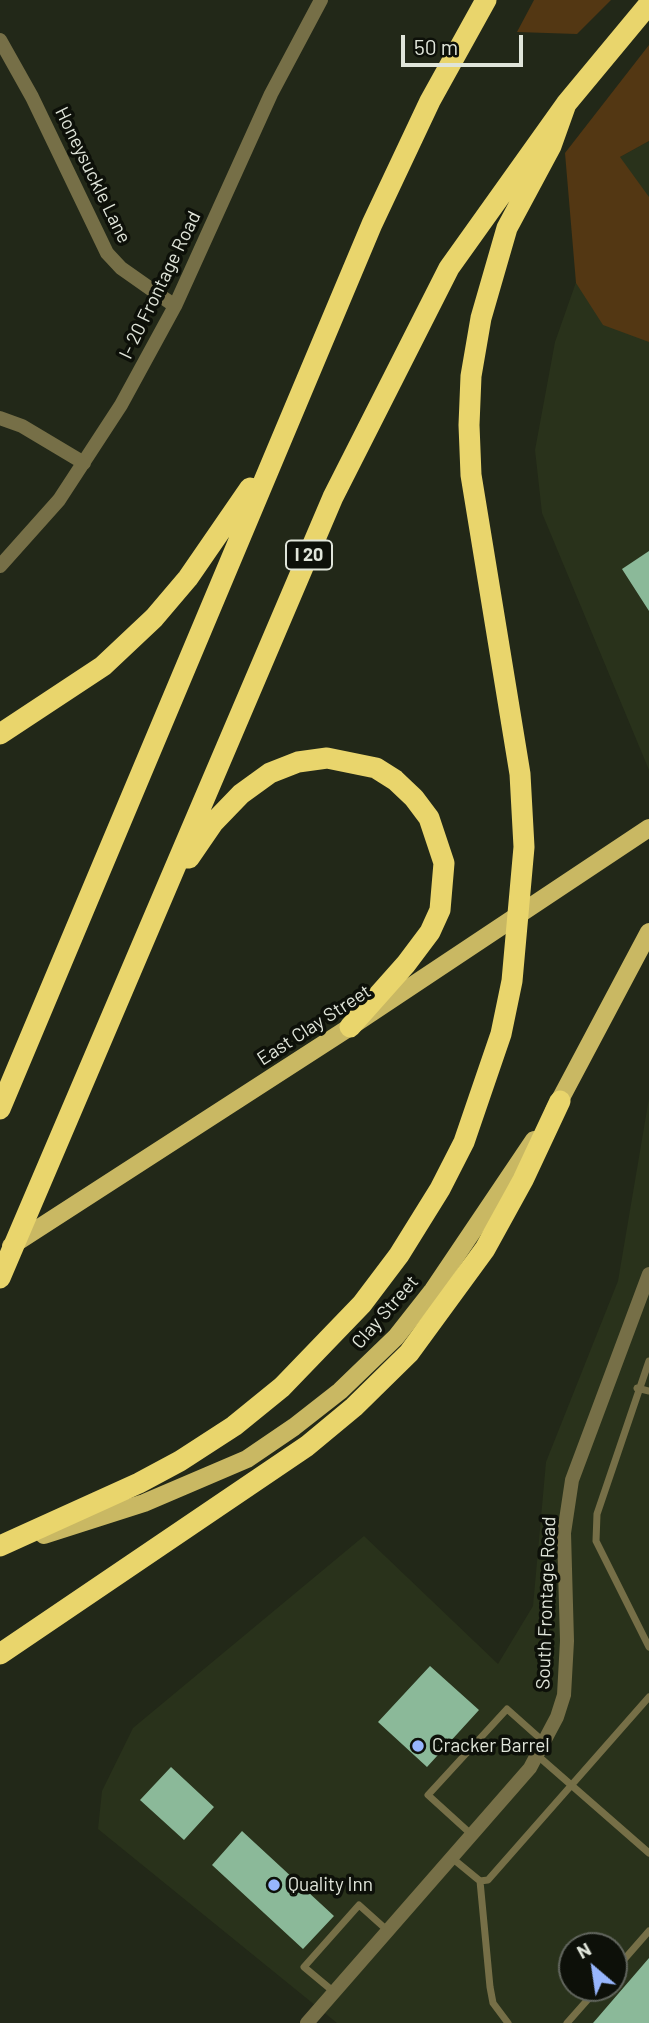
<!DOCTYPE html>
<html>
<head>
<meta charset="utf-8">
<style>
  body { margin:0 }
  #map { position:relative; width:649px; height:2023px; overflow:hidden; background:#222818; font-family:Barlow,sans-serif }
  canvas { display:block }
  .north { position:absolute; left:558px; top:1932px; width:70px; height:70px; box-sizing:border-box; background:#0d1009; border:2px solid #61655d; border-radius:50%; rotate:331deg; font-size:19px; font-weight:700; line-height:28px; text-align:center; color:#e0e5da }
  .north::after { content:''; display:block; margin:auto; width:24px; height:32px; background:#97b6fd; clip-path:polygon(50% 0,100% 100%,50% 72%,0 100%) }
  .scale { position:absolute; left:401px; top:35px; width:122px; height:32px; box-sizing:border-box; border:4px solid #e0e5da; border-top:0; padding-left:9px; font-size:21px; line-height:24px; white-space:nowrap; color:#e0e5da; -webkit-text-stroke:5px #0d1009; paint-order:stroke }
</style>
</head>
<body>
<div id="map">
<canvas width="649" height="2023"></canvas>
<div class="north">N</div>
<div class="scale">50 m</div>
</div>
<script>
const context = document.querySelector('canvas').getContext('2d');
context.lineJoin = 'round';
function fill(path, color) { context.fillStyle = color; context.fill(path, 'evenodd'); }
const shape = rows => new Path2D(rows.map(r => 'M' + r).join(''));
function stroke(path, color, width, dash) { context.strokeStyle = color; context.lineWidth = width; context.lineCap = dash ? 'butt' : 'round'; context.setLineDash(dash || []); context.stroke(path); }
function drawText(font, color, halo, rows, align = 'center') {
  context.font = font + ' Barlow,sans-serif'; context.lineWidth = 7; context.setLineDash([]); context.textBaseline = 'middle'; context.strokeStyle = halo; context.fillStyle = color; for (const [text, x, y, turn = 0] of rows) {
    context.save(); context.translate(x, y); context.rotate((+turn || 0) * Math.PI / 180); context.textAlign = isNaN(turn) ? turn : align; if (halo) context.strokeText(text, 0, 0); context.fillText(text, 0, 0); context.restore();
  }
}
const built = shape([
  [649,141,649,770,542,513,535,450,555,342,620,157],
  [649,1098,649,2023,337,2023,98,1829,102,1791,133,1728,364,1536,498,1664,533,1606,546,1462,618,1281],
  [572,1946,614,1946,614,1988,572,1988]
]);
const green = shape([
  [534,0,611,0,577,34,517,32],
  [649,45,649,141,620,157,649,197,649,342,603,325,576,283,565,153]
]);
const building = shape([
  [649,551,649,611,622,569],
  [430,1666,479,1710,427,1767,378,1722],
  [171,1767,214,1807,184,1840,140,1800],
  [242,1831,334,1916,303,1949,212,1865],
  [649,1958,649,2023,593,2023]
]);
const service = shape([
  [649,1361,597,1514,596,1541,649,1647],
  [637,1388,649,1391],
  [538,1756,649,1853],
  [472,1835,428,1795,507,1709,544,1742],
  [452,1858,480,1881,490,1987,493,2003,508,2023],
  [480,1881,488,1880,649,1697],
  [614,1971,649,1931],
  [334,1992,304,1967,359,1905,388,1931],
  [567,2023,598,1988]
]);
const minor = shape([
  [0,40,32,97,107,253,121,268,175,306],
  [0,418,22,426,84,463],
  [0,566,59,500,121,405,175,306,271,94,321,0],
  [307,2023,530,1768,557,1717,564,1695,567,1641,564,1533,572,1480,649,1274]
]);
const primary = shape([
  [554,1111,649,932],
  [11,1246,350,1027,649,828],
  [44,1535,144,1503,247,1459,294,1427,340,1391,396,1337,433,1290,534,1140]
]);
const motorway = shape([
  [0,734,103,666,154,618,188,578,250,488],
  [189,858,213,823,241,794,270,773,298,762,327,758,376,768,395,780,414,798,429,818,444,863,440,910,430,932,406,964,350,1027],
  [0,1109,372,224,430,101,486,0],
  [0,1278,333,497,449,268,566,104,649,4],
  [0,1546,139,1483,180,1461,234,1426,282,1387,362,1304,399,1255,440,1189,464,1142,501,1034,512,981,524,847,520,774,471,475,469,425,471,376,481,318,507,228,551,146,566,104],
  [0,1654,307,1446,354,1407,409,1353,485,1249,523,1180,560,1101]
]);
const markers = [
  [418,1746,7,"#97b6fd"],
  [274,1885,7,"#97b6fd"]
];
const shields = [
  [309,555,46]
];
const shieldNames = [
  ["I 20",309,555]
];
const streetNames = [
  ["Honeysuckle Lane",93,175,64],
  ["I- 20 Frontage Road",160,285,-64],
  ["East Clay Street",314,1025,-33],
  ["Clay Street",385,1312,-49],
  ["South Frontage Road",546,1603,-88]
];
const poiNames = [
  ["Cracker Barrel",432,1746],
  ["Quality Inn",288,1885]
];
fill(built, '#29321b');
fill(green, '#533713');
fill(building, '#8bb999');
stroke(service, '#766f47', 7);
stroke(minor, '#766f47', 14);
stroke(primary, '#c9b863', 18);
stroke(motorway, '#e9d56c', 21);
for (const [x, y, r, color] of markers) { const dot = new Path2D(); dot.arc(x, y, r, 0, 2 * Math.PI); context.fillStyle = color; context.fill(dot); stroke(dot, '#0d1009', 2.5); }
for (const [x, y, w] of shields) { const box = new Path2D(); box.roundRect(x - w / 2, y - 14.5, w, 29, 5); context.fillStyle = '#0d1009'; context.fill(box); stroke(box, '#e0e5da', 2); }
drawText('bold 18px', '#e0e5da', null, shieldNames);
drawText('19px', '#e0e5da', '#0d1009', streetNames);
drawText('19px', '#e0e5da', '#0d1009', poiNames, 'left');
</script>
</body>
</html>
